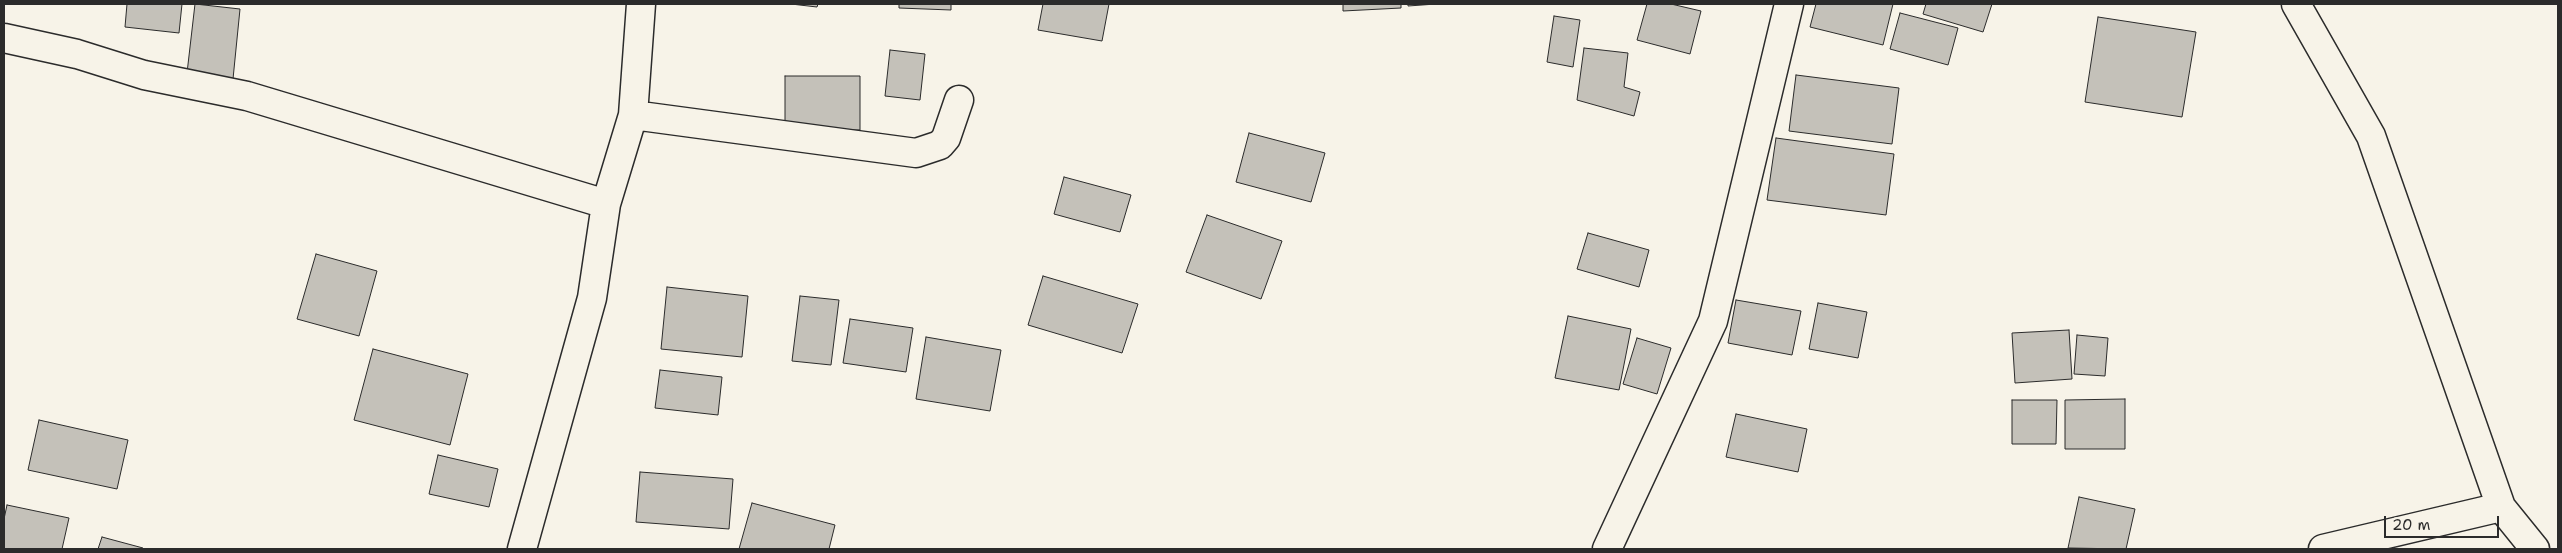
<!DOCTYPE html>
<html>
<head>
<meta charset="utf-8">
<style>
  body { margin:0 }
  #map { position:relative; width:2562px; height:553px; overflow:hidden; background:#f7f3e8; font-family:"Shantell Sans",sans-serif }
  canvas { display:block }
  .frame { position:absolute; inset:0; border:5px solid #2b2b2b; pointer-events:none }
  .scale { position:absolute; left:2384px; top:516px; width:115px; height:22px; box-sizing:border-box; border:2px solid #2b2b2b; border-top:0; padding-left:6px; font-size:15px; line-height:18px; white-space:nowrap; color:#2b2b2b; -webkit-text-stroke:4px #f7f3e8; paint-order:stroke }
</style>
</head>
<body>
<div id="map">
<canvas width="2562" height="553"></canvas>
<div class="frame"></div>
<div class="scale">20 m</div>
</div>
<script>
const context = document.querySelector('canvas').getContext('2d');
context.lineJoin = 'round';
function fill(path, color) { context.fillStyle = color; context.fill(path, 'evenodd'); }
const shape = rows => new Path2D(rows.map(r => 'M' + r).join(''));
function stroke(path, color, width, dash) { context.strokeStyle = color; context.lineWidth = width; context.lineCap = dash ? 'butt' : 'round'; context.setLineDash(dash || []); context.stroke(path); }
const building = shape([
  [127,4,182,4,179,33,125,27,127,4],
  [195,4,240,9,233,79,187,73,195,4],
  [791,4,818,4,817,7,791,4],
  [899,4,951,4,951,10,899,8,899,4],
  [1043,4,1109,4,1102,41,1038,30,1043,4],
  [1343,4,1401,4,1401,8,1343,11,1343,4],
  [1408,4,1436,4,1408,6,1408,4],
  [1647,4,1671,4,1701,11,1690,54,1637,40,1647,4],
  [1816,4,1893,4,1883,45,1810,27,1816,4],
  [1926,4,1992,4,1983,32,1923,14,1926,4],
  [1900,13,1958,28,1948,65,1890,49,1900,13],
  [1554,16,1580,20,1573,67,1547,62,1554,16],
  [2098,17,2196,32,2182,117,2085,102,2098,17],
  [1584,48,1628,53,1624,87,1640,92,1634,116,1577,100,1584,48],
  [890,50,925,54,920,100,885,96,890,50],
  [1796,75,1899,88,1892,144,1789,131,1796,75],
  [785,76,860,76,860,130,785,130,785,76],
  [1249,133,1325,153,1311,202,1236,182,1249,133],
  [1776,138,1894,154,1886,215,1767,200,1776,138],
  [1064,177,1131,195,1120,232,1054,214,1064,177],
  [1207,215,1282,241,1261,299,1186,272,1207,215],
  [1588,233,1649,250,1639,287,1577,269,1588,233],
  [316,254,377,271,359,336,297,319,316,254],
  [1043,276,1138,304,1122,353,1028,325,1043,276],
  [667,287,748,296,742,357,661,349,667,287],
  [800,296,839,300,831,365,792,361,800,296],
  [1736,300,1801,311,1792,355,1728,343,1736,300],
  [1818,303,1867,312,1858,358,1809,349,1818,303],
  [1568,316,1631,329,1619,390,1555,378,1568,316],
  [850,319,913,328,906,372,843,363,850,319],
  [2069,330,2072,379,2015,383,2012,333,2069,330],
  [2077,335,2108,338,2105,376,2074,374,2077,335],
  [926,337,1001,350,990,411,916,399,926,337],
  [1637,338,1671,348,1657,394,1623,384,1637,338],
  [373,349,468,374,450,445,354,420,373,349],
  [660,370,722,377,718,415,655,408,660,370],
  [2125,399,2125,449,2065,449,2065,400,2125,399],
  [2012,400,2057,400,2056,444,2012,444,2012,400],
  [1736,414,1807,429,1798,472,1726,457,1736,414],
  [39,420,128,440,117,489,28,470,39,420],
  [438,455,498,469,489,507,429,494,438,455],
  [640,472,733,479,729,529,636,522,640,472],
  [2079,497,2135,509,2126,549,2068,548,2079,497],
  [752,503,835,525,829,549,739,549,752,503],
  [7,505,69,518,62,549,4,549,4,519,7,505],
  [102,537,143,548,143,549,98,549,102,537]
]);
const minor = shape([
  [2296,4,2371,136,2501,507,2535,549],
  [4,38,77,54,144,75,247,96,606,204],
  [633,115,916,153,940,145,946,138,959,100],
  [522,549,592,298,606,204,633,115,641,4],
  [1607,549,1713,321,1789,4],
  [2323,549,2501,507]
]);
fill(building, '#c4c1b9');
stroke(building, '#2b2b2b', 1);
stroke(minor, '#2b2b2b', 31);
stroke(minor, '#f7f3e8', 28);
</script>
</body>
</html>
